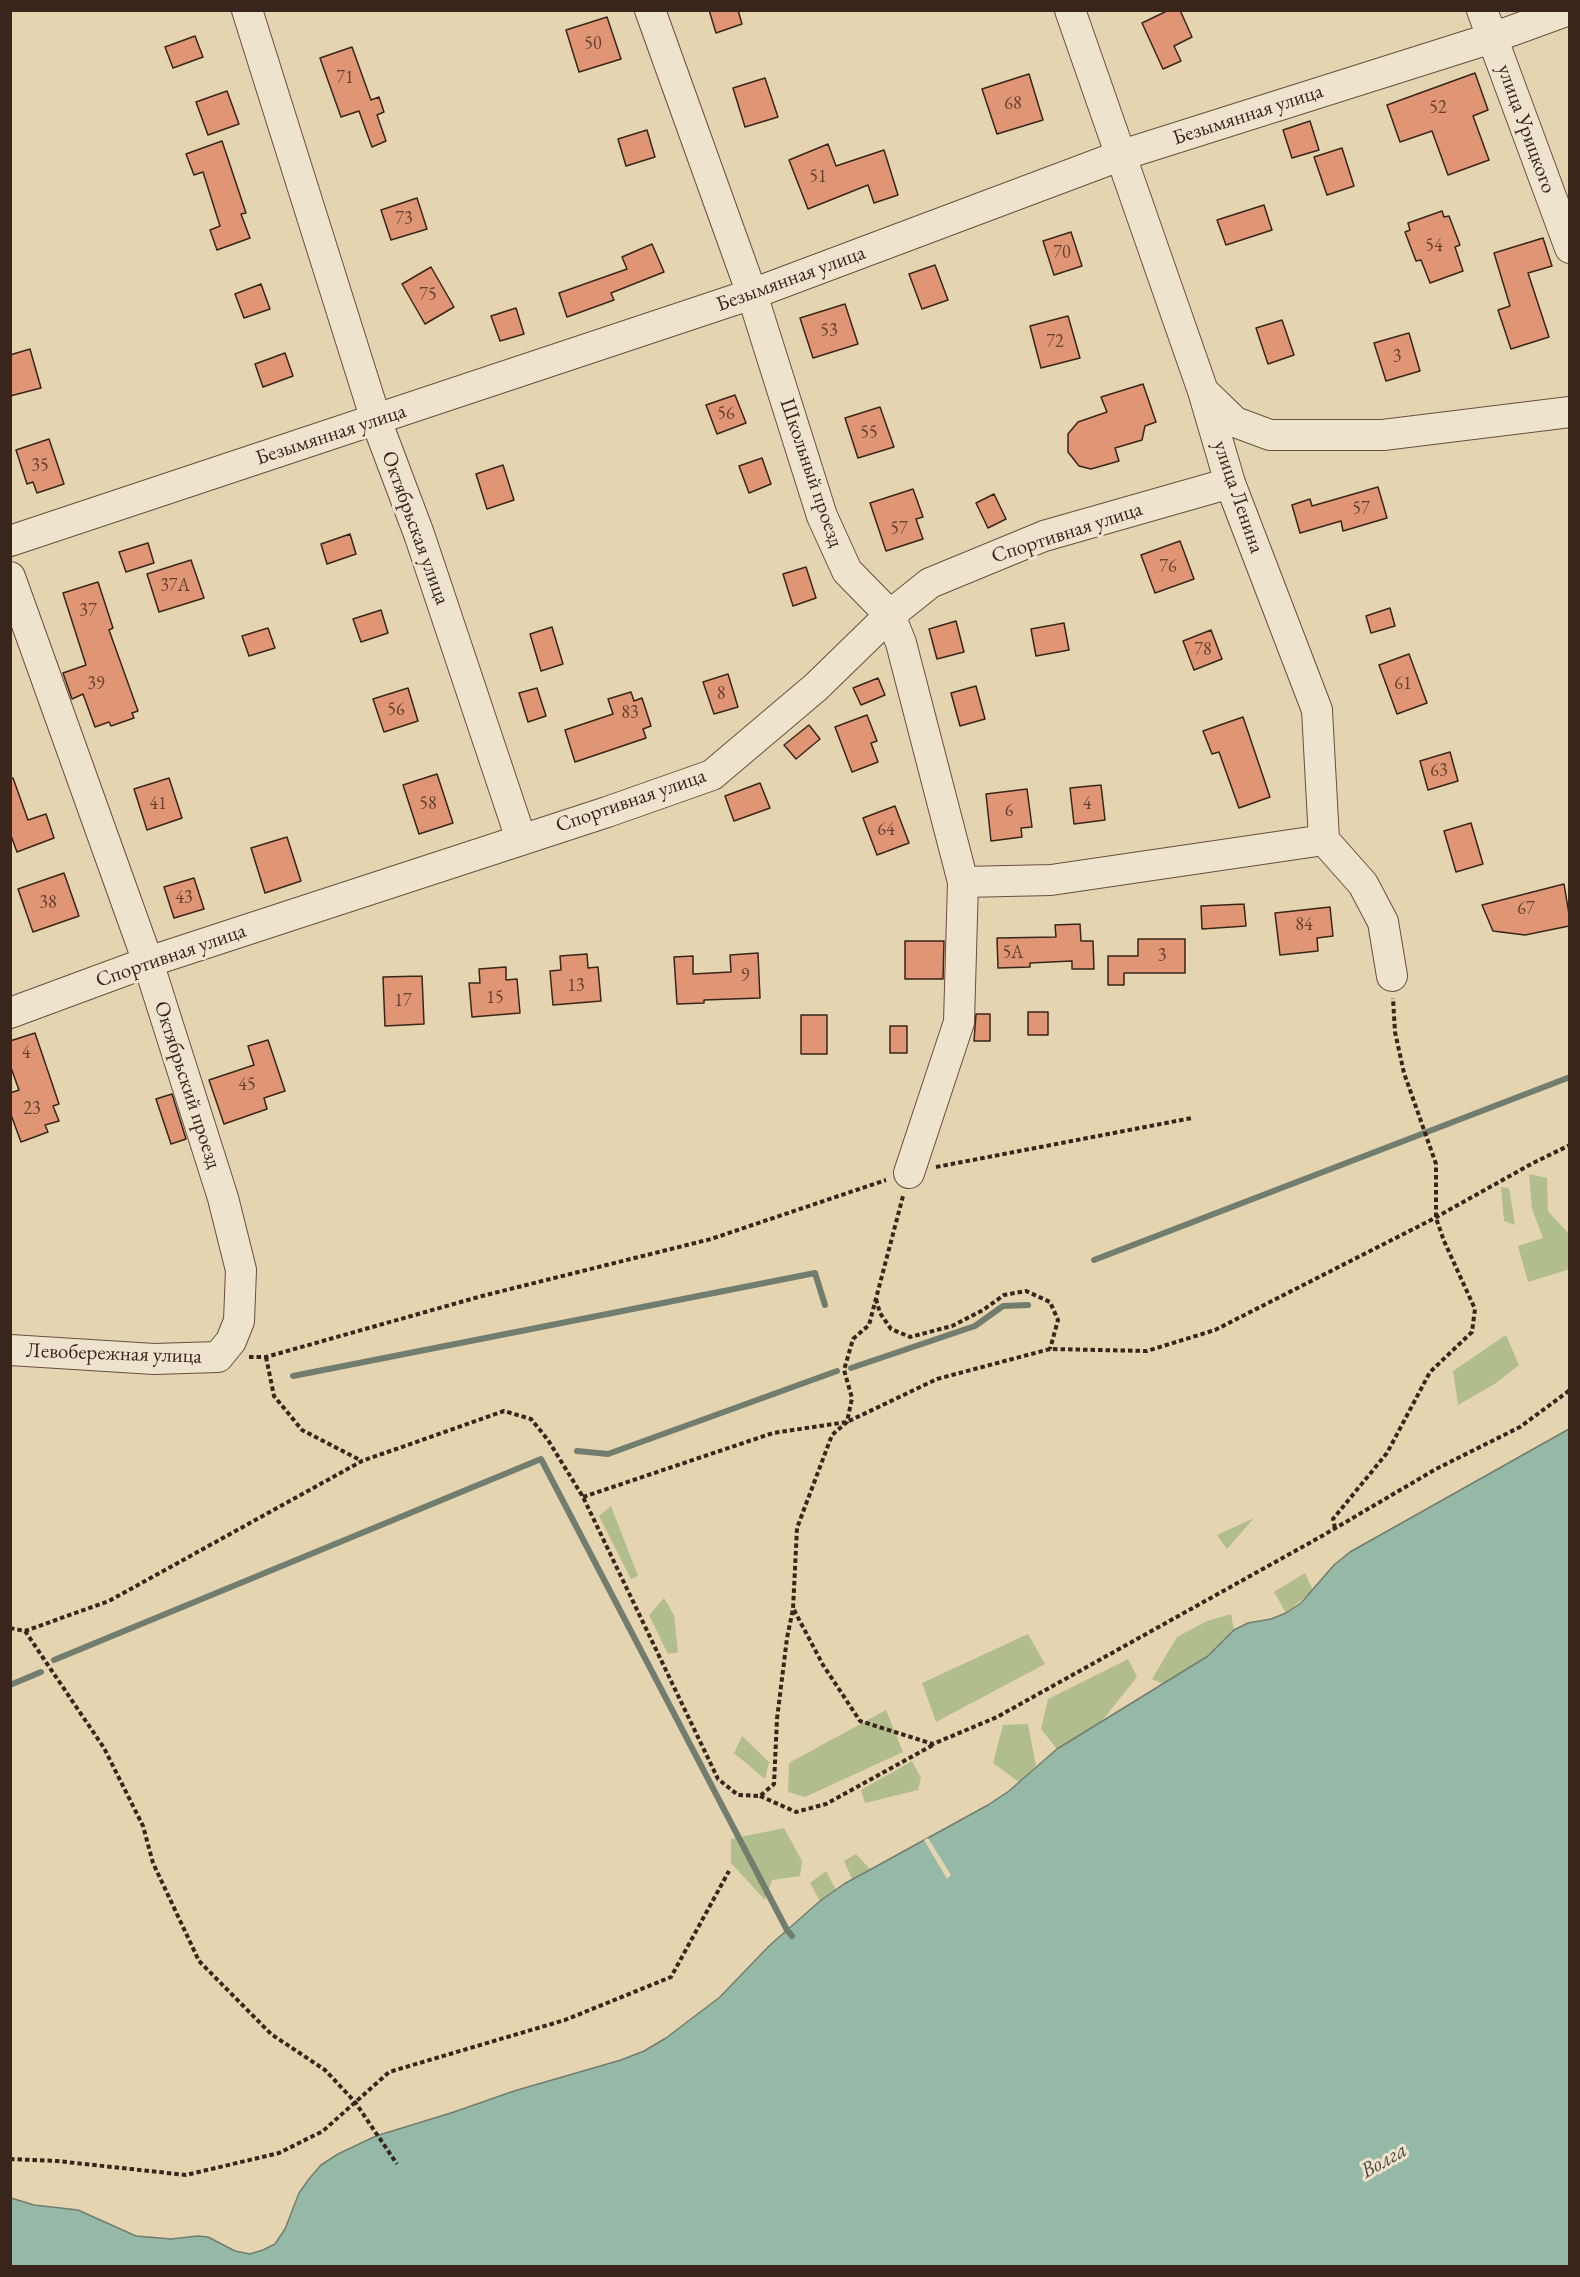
<!DOCTYPE html>
<html>
<head>
<meta charset="utf-8">
<style>
  body { margin:0 }
  #map { position:relative; width:1580px; height:2277px; overflow:hidden; background:#e5d4b0; font-family:"EB Garamond",serif }
  canvas { display:block }
  .frame { position:absolute; inset:0; border:12px solid #39251b; pointer-events:none }
</style>
</head>
<body>
<div id="map">
<canvas width="1580" height="2277"></canvas>
<div class="frame"></div>
</div>
<script>
const context = document.querySelector('canvas').getContext('2d');
context.lineJoin = 'round';
function fill(path, color) { context.fillStyle = color; context.fill(path, 'evenodd'); }
const shape = rows => new Path2D(rows.map(r => 'M' + r).join(''));
function stroke(path, color, width, dash) { context.strokeStyle = color; context.lineWidth = width; context.lineCap = dash ? 'butt' : 'round'; context.setLineDash(dash || []); context.stroke(path); }
function drawText(font, color, halo, rows, align = 'center') {
  context.font = font + ' "EB Garamond",serif'; context.lineWidth = 6; context.setLineDash([]); context.textBaseline = 'middle'; context.strokeStyle = halo; context.fillStyle = color; for (const [text, x, y, turn = 0] of rows) {
    context.save(); context.translate(x, y); context.rotate((+turn || 0) * Math.PI / 180); context.textAlign = isNaN(turn) ? turn : align; if (halo) context.strokeText(text, 0, 0); context.fillText(text, 0, 0); context.restore();
  }
}
const green = shape([
  [1529,1174,1547,1178,1548,1211,1569,1234,1570,1269,1528,1282,1518,1246,1543,1238,1532,1209],
  [1501,1187,1509,1188,1515,1225,1504,1221],
  [1506,1335,1519,1365,1496,1383,1458,1405,1453,1371],
  [611,1506,638,1576,631,1579,599,1516],
  [1254,1518,1227,1549,1217,1535],
  [1305,1573,1313,1590,1286,1613,1274,1592],
  [664,1598,674,1615,678,1652,668,1654,649,1615],
  [1231,1614,1234,1630,1208,1656,1163,1684,1152,1679,1177,1637,1207,1621],
  [1028,1634,1045,1664,936,1722,922,1683],
  [1128,1659,1137,1677,1101,1722,1057,1749,1041,1729,1048,1699],
  [886,1710,903,1752,805,1797,788,1792,789,1763],
  [1028,1724,1036,1766,1019,1782,993,1763,1003,1725],
  [742,1736,769,1762,765,1779,734,1753],
  [912,1761,921,1778,918,1790,865,1803,861,1790],
  [784,1828,802,1861,800,1876,772,1880,765,1900,731,1863,731,1839],
  [856,1854,870,1869,852,1879,844,1861],
  [826,1871,836,1890,820,1901,810,1883]
]);
const water = shape([
  [1569,1429,1569,2266,11,2266,11,2198,34,2205,78,2210,136,2236,171,2239,198,2236,208,2237,235,2251,250,2254,263,2250,275,2244,285,2229,299,2193,309,2179,321,2165,338,2154,376,2136,454,2112,514,2091,621,2060,644,2051,666,2038,720,1997,769,1946,820,1901,844,1884,988,1805,1009,1791,1057,1749,1208,1656,1234,1630,1248,1623,1271,1619,1286,1613,1301,1603,1334,1565,1350,1552,1569,1429]
]);
const pier = shape([
  [928,1838,951,1875,947,1879,924,1840]
]);
const stream = shape([
  [1094,1260,1570,1077],
  [851,1368,975,1326,1003,1306,1028,1305],
  [293,1376,815,1273,825,1305],
  [577,1451,608,1454,837,1371],
  [54,1660,541,1459,787,1930,792,1936],
  [10,1685,41,1672]
]);
const building = shape([
  [709,10,738,10,742,24,716,33,709,10],
  [1169,10,1180,10,1192,37,1174,46,1181,61,1163,69,1142,23,1169,10],
  [607,17,621,59,579,72,566,30,607,17],
  [195,36,203,57,173,68,165,47,195,36],
  [352,47,371,100,379,97,384,112,377,115,386,141,372,147,359,111,341,117,320,58,352,47],
  [1475,73,1488,110,1473,116,1489,160,1448,175,1432,131,1400,142,1387,105,1475,73],
  [1029,74,1043,120,997,134,982,89,1029,74],
  [765,78,778,117,745,127,733,88,765,78],
  [227,91,239,124,208,135,196,102,227,91],
  [1310,121,1319,150,1292,158,1283,130,1310,121],
  [647,130,655,157,626,166,618,139,647,130],
  [222,141,246,213,241,214,250,238,217,250,210,230,220,226,203,172,194,175,186,154,222,141],
  [828,144,836,166,884,150,898,195,874,203,868,185,808,209,789,160,828,144],
  [1342,148,1354,186,1327,195,1314,157,1342,148],
  [417,198,427,229,391,240,381,210,417,198],
  [1264,205,1272,230,1226,245,1217,220,1264,205],
  [1442,211,1444,217,1449,216,1460,245,1455,247,1463,271,1430,283,1421,260,1416,261,1405,232,1410,230,1408,223,1442,211],
  [1071,232,1082,266,1054,275,1043,241,1071,232],
  [1543,238,1552,266,1528,273,1549,337,1511,349,1498,310,1510,306,1494,253,1543,238],
  [652,244,664,272,611,293,614,300,567,317,559,293,627,269,622,257,652,244],
  [935,265,948,300,922,309,909,274,935,265],
  [431,267,454,307,425,324,402,284,431,267],
  [261,284,270,309,244,318,235,294,261,284],
  [845,304,858,344,813,358,800,318,845,304],
  [516,308,524,334,500,341,491,316,516,308],
  [1068,316,1080,358,1041,368,1030,326,1068,316],
  [1282,320,1294,355,1268,364,1256,328,1282,320],
  [1409,333,1420,371,1386,381,1374,343,1409,333],
  [30,349,41,388,10,396,10,355,30,349],
  [285,353,293,376,263,387,255,364,285,353],
  [1143,384,1156,422,1145,426,1142,440,1115,448,1119,461,1091,469,1079,466,1068,452,1068,434,1078,422,1107,412,1101,397,1143,384],
  [735,395,746,423,717,434,706,405,735,395],
  [880,407,894,447,858,458,845,418,880,407],
  [49,439,64,484,37,493,33,482,27,484,16,450,49,439],
  [762,458,771,484,749,493,739,466,762,458],
  [503,465,514,500,487,509,476,474,503,465],
  [1378,487,1387,518,1343,531,1341,521,1300,533,1292,505,1310,499,1312,506,1378,487],
  [913,489,923,517,916,519,923,539,886,551,870,503,913,489],
  [994,494,1006,519,988,528,976,503,994,494],
  [350,534,356,554,327,564,321,544,350,534],
  [1180,541,1194,579,1155,593,1141,555,1180,541],
  [148,543,154,563,126,572,119,552,148,543],
  [191,560,204,598,159,612,147,574,191,560],
  [806,567,816,598,793,606,783,574,806,567],
  [98,582,113,628,109,630,138,711,132,713,134,718,111,726,109,722,95,727,83,694,72,699,63,673,86,665,63,593,98,582],
  [1390,608,1395,626,1371,633,1366,616,1390,608],
  [381,610,388,633,361,642,353,619,381,610],
  [956,621,964,652,937,659,929,629,956,621],
  [1064,623,1069,650,1036,656,1031,629,1064,623],
  [552,627,563,664,541,671,530,634,552,627],
  [268,628,275,648,249,656,242,636,268,628],
  [1211,630,1222,659,1194,670,1183,641,1211,630],
  [1409,654,1427,703,1397,714,1379,665,1409,654],
  [728,674,738,707,714,714,703,682,728,674],
  [878,678,885,695,861,705,853,688,878,678],
  [976,686,985,719,960,726,951,693,976,686],
  [408,688,418,721,384,732,373,699,408,688],
  [537,688,546,716,528,722,519,693,537,688],
  [631,692,634,701,642,698,651,726,643,729,646,738,575,762,565,730,613,714,608,699,631,692],
  [867,715,877,741,871,743,878,762,852,772,835,727,867,715],
  [1243,717,1270,797,1239,808,1219,752,1212,754,1203,731,1243,717],
  [809,725,820,739,796,759,784,745,809,725],
  [1450,752,1458,781,1428,790,1420,761,1450,752],
  [437,774,453,823,419,834,403,785,437,774],
  [10,778,13,778,28,820,46,814,54,838,17,852,10,833,10,778],
  [169,778,182,818,147,830,134,789,169,778],
  [760,783,770,808,734,821,725,796,760,783],
  [1101,785,1105,820,1074,824,1070,788,1101,785],
  [1027,789,1032,827,1021,828,1022,837,991,841,986,794,1027,789],
  [895,806,909,843,877,855,863,818,895,806],
  [1471,823,1483,864,1456,872,1444,831,1471,823],
  [287,837,301,881,265,893,251,848,287,837],
  [64,873,79,916,33,932,18,889,64,873],
  [194,878,204,909,174,918,164,887,194,878],
  [1564,884,1569,914,1569,926,1525,935,1493,931,1482,905,1564,884],
  [1244,904,1246,926,1202,929,1201,906,1244,904],
  [1330,907,1333,936,1317,938,1318,951,1280,955,1275,913,1330,907],
  [1080,924,1081,941,1093,941,1094,969,1072,969,1072,961,1030,963,1030,967,998,968,997,938,1056,937,1055,925,1080,924],
  [1138,939,1185,939,1185,973,1124,973,1124,985,1108,985,1108,956,1138,956,1138,939],
  [905,941,944,941,943,979,905,979,905,941],
  [758,953,760,998,704,1000,704,1003,677,1004,674,957,693,956,693,974,731,972,730,955,758,953],
  [587,954,588,968,598,967,601,1001,553,1005,550,971,561,970,560,956,587,954],
  [506,967,506,980,517,979,520,1013,472,1017,469,983,480,983,479,969,506,967],
  [422,976,424,1024,385,1026,383,977,422,976],
  [1028,1012,1048,1012,1048,1035,1028,1035,1028,1012],
  [976,1014,990,1014,990,1041,974,1041,976,1014],
  [801,1015,827,1015,827,1054,801,1054,801,1015],
  [890,1026,907,1026,907,1053,890,1053,890,1026],
  [35,1033,59,1104,53,1106,59,1121,45,1125,48,1132,21,1142,10,1112,10,1093,19,1090,10,1065,10,1041,35,1033],
  [268,1040,285,1091,264,1098,267,1109,224,1124,209,1080,254,1065,248,1046,268,1040],
  [172,1094,186,1139,171,1144,156,1099,172,1094]
]);
const path = shape([
  [936,1167,1192,1118],
  [876,1299,880,1313,891,1329,910,1337,952,1326,983,1310,1004,1295,1026,1291,1050,1302,1058,1320,1050,1349],
  [249,1357,266,1357,482,1296,711,1239,886,1180],
  [266,1357,274,1396,302,1430,362,1461],
  [583,1497,773,1433,847,1422,937,1379,1050,1349,1147,1351,1215,1330,1431,1220,1533,1163,1570,1145],
  [1335,1528,1333,1519,1387,1453,1430,1372,1472,1332,1475,1309,1444,1241,1436,1218,1436,1164,1404,1073,1395,1032,1393,998],
  [794,1610,823,1665,860,1721,933,1744,997,1717,1322,1536,1436,1469,1520,1427,1570,1390],
  [10,1628,25,1631,109,1601,362,1461,504,1411,531,1419,548,1440,583,1497,718,1779,738,1795,760,1796,774,1784,777,1719,787,1638,793,1609,797,1528,832,1435,847,1422,852,1398,844,1370,853,1339,869,1325,903,1196],
  [25,1631,104,1748,143,1826,153,1863,199,1961,271,2034,325,2070,355,2102,397,2164],
  [760,1796,796,1812,826,1804,933,1745],
  [10,2159,57,2161,186,2175,279,2153,323,2131,389,2072,565,2020,671,1977,729,1871]
]);
const minor = shape([
  [247,10,376,420,419,534,521,839],
  [650,10,752,294,822,516,847,571,890,615,901,643,963,882,959,1022,909,1173],
  [1070,10,1203,391,1230,483,1317,710,1324,840,1363,884,1383,922,1392,976],
  [1482,10,1570,248],
  [1205,393,1235,422,1270,435,1383,435,1570,412],
  [10,541,752,294,1122,155,1492,38,1569,10],
  [10,577,148,962,223,1198,241,1270,239,1321,231,1341,218,1357,154,1359,10,1350],
  [963,882,1051,880,1324,840],
  [10,1013,148,962,607,812,712,775,816,687,890,615,930,583,1044,536,1230,483]
]);
const numberNames = [
  ["50",593,44],
  ["71",345,78],
  ["68",1013,104],
  ["52",1438,108],
  ["51",818,177],
  ["73",404,219],
  ["54",1434,246],
  ["70",1062,253],
  ["75",428,295],
  ["53",829,331],
  ["72",1055,342],
  ["3",1397,357],
  ["56",726,414],
  ["55",869,433],
  ["35",40,466],
  ["57",1361,509],
  ["57",899,529],
  ["76",1168,567],
  ["37А",175,586],
  ["37",88,611],
  ["78",1203,650],
  ["39",96,684],
  ["61",1403,684],
  ["8",721,694],
  ["56",396,710],
  ["83",630,713],
  ["63",1439,771],
  ["41",158,804],
  ["58",428,804],
  ["4",1087,804],
  ["6",1009,811],
  ["64",886,830],
  ["43",184,898],
  ["38",48,903],
  ["67",1526,909],
  ["84",1304,925],
  ["5А",1013,953],
  ["3",1162,956],
  ["9",745,976],
  ["13",576,986],
  ["15",495,998],
  ["17",403,1001],
  ["4",26,1053],
  ["45",247,1085],
  ["23",32,1109]
];
const streetNames = [
  ["Безымянная улица",1248,115,-18],
  ["улица Урицкого",1526,129,70],
  ["Безымянная улица",791,279,-20],
  ["Безымянная улица",331,435,-18],
  ["Школьный проезд",811,473,71],
  ["улица Ленина",1238,497,71],
  ["Октябрьская улица",415,528,70],
  ["Спортивная улица",1067,533,-18],
  ["Спортивная улица",631,801,-19],
  ["Спортивная улица",171,956,-19],
  ["Октябрьский проезд",187,1085,72],
  ["Левобережная улица",114,1354,2]
];
const waterNames = [
  ["Волга",1384,2161,-30]
];
fill(green, '#b1bd8d');
fill(water, '#96b8a7');
stroke(water, '#717d6f', 1.5);
fill(pier, '#e5d4b0');
stroke(stream, '#717d6f', 6);
fill(building, '#e09675');
stroke(building, '#39251b', 1.5);
stroke(minor, '#645140', 32);
stroke(path, '#39251b', 4, [4.5, 3]);
stroke(minor, '#eee3cc', 30);
drawText('18px', '#634132', null, numberNames);
drawText('21px', '#39251b', '#eee3cc', streetNames);
drawText('italic 22px', '#504a3e', '#eee3cc', waterNames);
</script>
</body>
</html>
